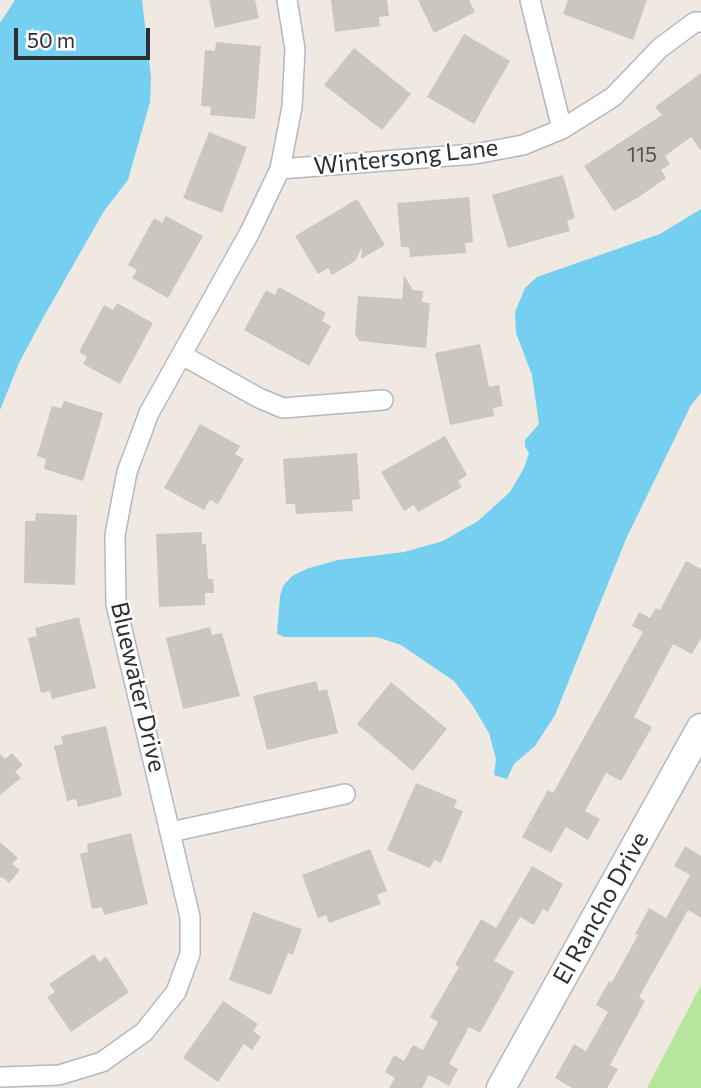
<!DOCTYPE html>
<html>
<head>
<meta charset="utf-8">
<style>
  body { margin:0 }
  #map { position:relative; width:701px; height:1088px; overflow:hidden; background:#efe9e1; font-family:Commissioner,sans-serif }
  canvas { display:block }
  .scale { position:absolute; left:14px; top:28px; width:136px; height:32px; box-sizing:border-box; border:4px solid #2e2e2e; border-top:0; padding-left:9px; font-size:21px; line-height:24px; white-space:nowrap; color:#2e2e2e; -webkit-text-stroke:5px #fff; paint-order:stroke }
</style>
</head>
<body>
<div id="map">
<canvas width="701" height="1088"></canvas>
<div class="scale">50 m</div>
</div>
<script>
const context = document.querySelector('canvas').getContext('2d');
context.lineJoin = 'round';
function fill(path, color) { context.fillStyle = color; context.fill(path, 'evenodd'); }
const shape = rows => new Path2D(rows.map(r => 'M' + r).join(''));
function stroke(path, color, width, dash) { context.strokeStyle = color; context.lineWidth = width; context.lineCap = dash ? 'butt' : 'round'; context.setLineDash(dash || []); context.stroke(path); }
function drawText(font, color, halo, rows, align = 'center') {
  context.font = font + ' Commissioner,sans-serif'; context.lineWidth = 5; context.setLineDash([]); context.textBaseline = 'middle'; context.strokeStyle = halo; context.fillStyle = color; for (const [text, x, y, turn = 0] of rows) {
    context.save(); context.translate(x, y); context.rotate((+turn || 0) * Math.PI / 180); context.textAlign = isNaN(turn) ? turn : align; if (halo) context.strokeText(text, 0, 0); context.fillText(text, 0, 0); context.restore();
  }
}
const green = shape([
  [701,985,701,1088,647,1088]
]);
const water = shape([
  [15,0,142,0,151,77,150,102,128,180,104,211,43,318,19,363,0,410,0,23],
  [701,209,701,393,691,405,626,539,555,715,535,746,514,764,507,779,494,775,496,759,489,733,473,706,454,681,401,645,377,637,285,637,277,634,280,596,283,586,292,576,309,568,338,560,404,552,443,541,478,521,510,492,524,468,529,453,525,446,525,440,539,424,532,375,516,333,515,312,525,288,537,277,660,234]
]);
const building = shape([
  [209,0,255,0,259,18,215,28],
  [331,0,387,0,389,16,379,17,380,26,335,32],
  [418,0,469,0,475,12,434,33],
  [568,0,647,0,633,40,563,14],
  [464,34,510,61,474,124,427,97],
  [216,42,261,46,255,119,210,115,211,107,201,106,205,50,215,51],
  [354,48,411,94,382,130,324,85],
  [701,73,701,151,691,137,665,156,670,164,661,170,666,178,639,197,614,211,584,166,662,115,655,107],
  [209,132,247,147,222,213,183,198],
  [563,175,575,218,567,221,570,231,508,248,492,195],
  [469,197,473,242,465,243,466,253,410,257,409,247,401,247,397,203],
  [357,199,385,245,361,259,362,248,355,261,332,275,328,268,318,274,295,236],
  [166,216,203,236,168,298,132,278,137,270,128,265,154,218,162,223],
  [404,275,413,290,423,291,422,302,430,303,426,348,359,341,355,334,358,296,402,299],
  [279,287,326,313,322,321,331,326,309,366,244,330,266,290,275,295],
  [117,303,153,323,120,384,83,364,87,357,79,352,104,305,113,310],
  [480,344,489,387,499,385,503,406,493,408,494,416,450,425,435,353],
  [64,401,103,413,83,481,44,469,46,459,37,456,52,406,61,408],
  [200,424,240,446,235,454,244,459,218,504,210,500,204,510,164,488],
  [445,436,467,475,458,481,462,487,418,512,414,505,404,511,381,472],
  [357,453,360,499,352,500,353,511,296,514,295,504,286,504,283,459],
  [36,513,77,515,75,585,24,583,25,521,35,521],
  [202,532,202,544,206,544,208,579,213,579,214,593,205,593,205,605,159,607,156,534],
  [686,561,701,569,701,638,692,654,673,644,634,717,652,727,621,781,606,773,585,811,600,819,588,840,566,827,551,853,522,837,548,790,553,793,643,632,632,626,639,612,650,618,656,608,660,610],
  [79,617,96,688,52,699,50,691,41,693,28,638,37,636,35,628],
  [210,627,212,635,222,633,240,696,183,709,166,638],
  [316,681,319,691,327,689,338,733,267,750,253,696],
  [391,682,447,729,413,771,357,724],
  [106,726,122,796,78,807,76,799,67,801,54,746,63,744,61,736],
  [12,753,23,765,15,772,21,778,0,795,0,754,5,759],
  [416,783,457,800,454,808,463,811,441,863,434,860,430,868,387,850],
  [131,833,148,904,104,915,102,907,92,909,80,854,88,852,87,844],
  [0,842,18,858,12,864,20,870,9,883,2,877,0,878],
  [685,846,701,856,701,918,688,910,639,997,645,1001,610,1065,618,1069,607,1088,572,1088,555,1078,574,1044,586,1051,608,1012,596,1005,609,981,612,982,638,935,635,934,649,908,666,918,690,875,674,866],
  [370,849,387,891,377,895,381,904,329,923,326,915,318,918,302,875],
  [532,866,563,884,548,912,543,909,534,925,520,917,494,961,514,972,480,1033,469,1027,449,1064,458,1069,449,1086,429,1075,422,1088,389,1088,395,1078,385,1072,394,1055,404,1061,413,1045,423,1050,438,1022,430,1017,459,967,455,965,481,919,496,928],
  [253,912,302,929,293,955,288,953,271,995,229,980],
  [94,954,99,962,106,957,129,992,71,1032,47,997,55,992,49,984],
  [223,1001,258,1024,253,1031,261,1037,252,1050,244,1044,218,1082,183,1058]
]);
const street = shape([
  [530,0,562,129],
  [280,169,475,154,523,145,562,129,613,97,660,48,695,22,701,22],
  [182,355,259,398,283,408,383,400],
  [171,832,345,794],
  [0,1077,59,1075,102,1062,144,1032,176,992,190,954,190,917,116,604,115,535,127,472,149,413,250,232,280,169,292,107,295,49,287,0]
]);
const secondary = shape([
  [501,1088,701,728]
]);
const numberNames = [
  ["115",642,155]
];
const streetNames = [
  ["Wintersong Lane",406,157,-6],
  ["Bluewater Drive",138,687,77],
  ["El Rancho Drive",601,908,-61]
];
fill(green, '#b6e59e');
fill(water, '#75cff0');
fill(building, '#cbc7bf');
stroke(street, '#b4b7c1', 22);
stroke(secondary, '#b4b7c1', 31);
stroke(street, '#fff', 19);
stroke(secondary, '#fff', 28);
drawText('21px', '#555452', null, numberNames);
drawText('24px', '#2e2e2e', '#fff', streetNames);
</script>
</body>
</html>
